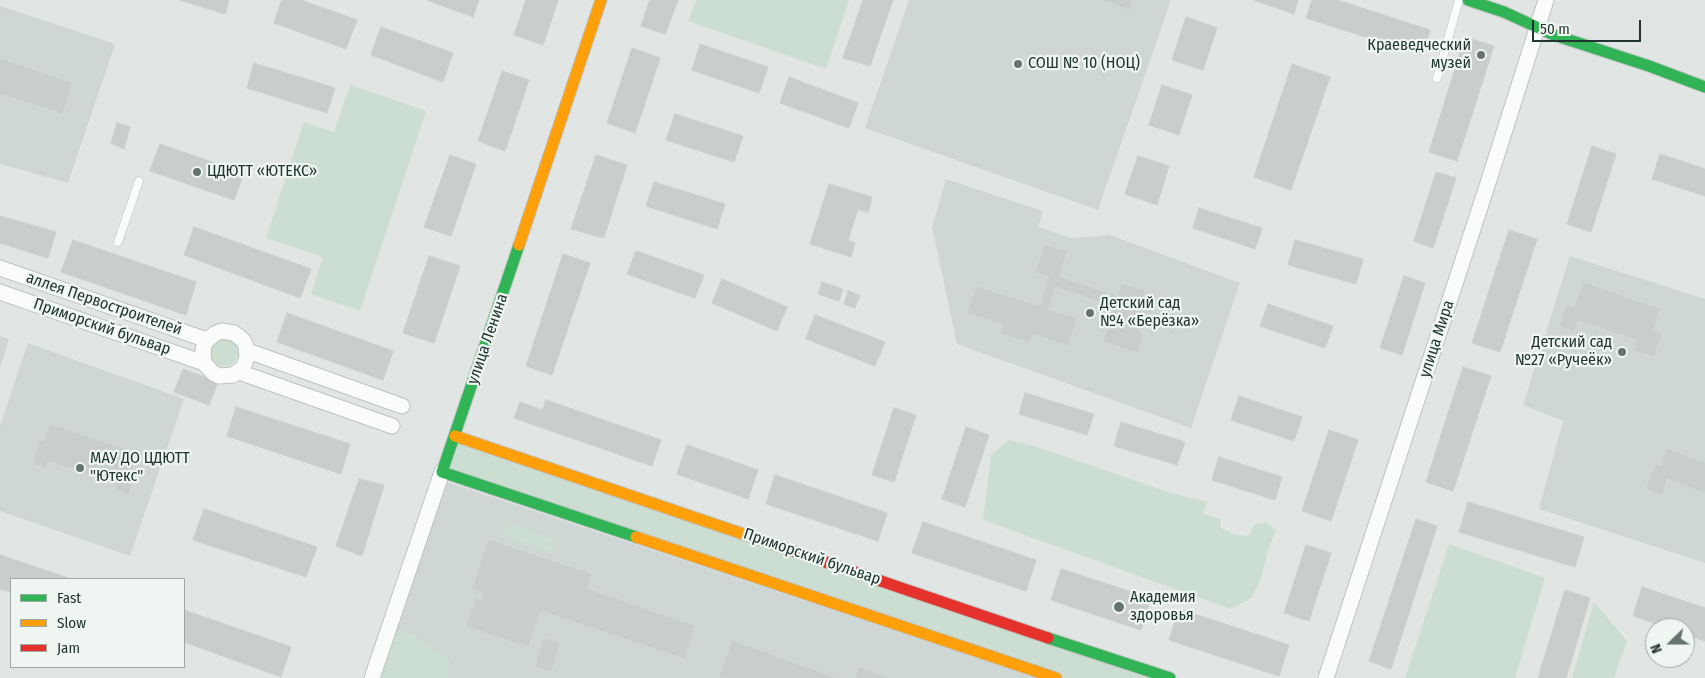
<!DOCTYPE html>
<html>
<head>
<meta charset="utf-8">
<style>
  body { margin:0 }
  #map { position:relative; width:1705px; height:678px; overflow:hidden; background:#e1e6e4; font-family:"Fira Sans Condensed",sans-serif }
  canvas { display:block }
  .legend { position:absolute; left:10px; top:578px; width:175px; height:90px; box-sizing:border-box; background:#eff6f2; border:1px solid #9da9a5; margin:0; padding:6px 9px; list-style:none; font-size:15px; color:#223631 }
  .legend li { display:flex; align-items:center; gap:10px; height:25px }
  .legend b { width:25px; border:1px solid #9da9a5 }
  .north { position:absolute; left:1645px; top:618px; width:50px; height:50px; box-sizing:border-box; background:#eff6f2; border:1px solid #9da9a5; border-radius:50%; rotate:248deg; font-size:14px; font-weight:700; line-height:20px; text-align:center; color:#223631 }
  .north::after { content:''; display:block; margin:auto; width:18px; height:22px; background:#657470; clip-path:polygon(50% 0,100% 100%,50% 72%,0 100%) }
  .scale { position:absolute; left:1532px; top:20px; width:109px; height:22px; box-sizing:border-box; border:2px solid #223631; border-top:0; padding-left:6px; font-size:15px; line-height:18px; white-space:nowrap; color:#223631; -webkit-text-stroke:4px #eff6f2; paint-order:stroke }
</style>
</head>
<body>
<div id="map">
<canvas width="1705" height="678"></canvas>
<ul class="legend">
<li><b style="height:6px;background:#30b455"></b>Fast</li>
<li><b style="height:6px;background:#ff9f0a"></b>Slow</li>
<li><b style="height:6px;background:#e5322d"></b>Jam</li>
</ul>
<div class="north">N</div>
<div class="scale">50 m</div>
</div>
<script>
const context = document.querySelector('canvas').getContext('2d');
context.lineJoin = 'round';
function fill(path, color) { context.fillStyle = color; context.fill(path, 'evenodd'); }
const shape = rows => new Path2D(rows.map(r => 'M' + r).join(''));
function stroke(path, color, width, dash) { context.strokeStyle = color; context.lineWidth = width; context.lineCap = dash ? 'butt' : 'round'; context.setLineDash(dash || []); context.stroke(path); }
function drawText(font, color, halo, rows, align = 'center') {
  context.font = font + ' "Fira Sans Condensed",sans-serif'; context.lineWidth = 4.5; context.setLineDash([]); context.textBaseline = 'middle'; context.strokeStyle = halo; context.fillStyle = color; for (const [text, x, y, turn = 0] of rows) {
    context.save(); context.translate(x, y); context.rotate((+turn || 0) * Math.PI / 180); context.textAlign = isNaN(turn) ? turn : align; if (halo) context.strokeText(text, 0, 0); context.fillText(text, 0, 0); context.restore();
  }
}
const built = shape([
  [909,0,1171,0,1098,210,865,128],
  [0,6,115,44,68,183,0,164],
  [946,179,1043,211,1038,227,1070,238,1110,235,1240,283,1191,428,957,344,932,227],
  [1570,256,1705,299,1705,563,1539,509,1563,421,1523,405],
  [0,336,9,339,0,369],
  [28,343,184,399,130,556,0,511,0,426],
  [447,482,1036,678,446,678,450,662,423,642,407,632,395,632]
]);
const green = shape([
  [696,0,849,0,826,69,688,21],
  [350,85,426,111,360,311,311,294,323,257,266,238,304,122,334,132],
  '210 352a14 14 0 1 1 28 0a14 14 0 1 1-28 0Z',
  [455,436,1170,678,1056,678,442,472],
  [1009,440,1037,447,1168,492,1207,502,1203,514,1221,519,1220,527,1235,535,1248,536,1254,525,1266,522,1276,530,1268,550,1261,579,1251,598,1231,609,983,520,991,455],
  [508,523,556,540,552,552,504,536],
  [1449,544,1545,578,1515,678,1405,678],
  [1594,602,1627,641,1614,678,1572,678],
  [395,632,407,632,423,642,450,662,446,678,380,678]
]);
const building = shape([
  [180,0,229,0,225,14,180,0],
  [282,0,301,0,357,20,346,49,274,23,282,0],
  [427,0,479,0,473,17,427,0],
  [526,0,558,0,543,45,514,35,526,0],
  [650,0,678,0,665,34,641,26,650,0],
  [863,0,893,0,870,66,843,58,863,0],
  [1103,0,1132,0,1129,9,1103,0],
  [1254,0,1298,0,1294,14,1254,0],
  [1312,0,1337,0,1430,30,1422,55,1306,18,1312,0],
  [1186,17,1217,28,1203,70,1172,60,1186,17],
  [381,27,453,53,443,82,371,55,381,27],
  [1465,37,1494,46,1457,161,1429,152,1465,37],
  [700,44,768,67,759,93,692,70,700,44],
  [632,48,660,58,635,133,607,123,632,48],
  [0,59,71,83,62,113,0,93,0,59],
  [254,63,335,88,327,113,247,88,254,63],
  [1292,64,1330,77,1291,190,1254,177,1292,64],
  [502,71,529,80,505,151,478,141,502,71],
  [789,77,858,103,849,128,780,103,789,77],
  [1162,85,1192,95,1179,135,1149,125,1162,85],
  [675,114,743,136,734,162,666,140,675,114],
  [117,123,130,127,124,149,111,143,117,123],
  [160,144,244,173,234,200,150,171,160,144],
  [1592,146,1616,154,1591,232,1567,224,1592,146],
  [1660,154,1705,169,1705,196,1652,179,1660,154],
  [450,155,476,164,451,236,424,227,450,155],
  [596,155,627,165,604,238,571,229,596,155],
  [1138,156,1169,166,1157,205,1125,194,1138,156],
  [1436,172,1456,178,1433,248,1414,241,1436,172],
  [654,182,725,204,717,229,646,206,654,182],
  [829,184,872,197,868,213,858,209,848,240,855,243,851,257,810,244,829,184],
  [1199,208,1262,228,1255,249,1193,228,1199,208],
  [0,216,56,232,48,258,0,243,0,216],
  [194,227,311,269,300,298,184,255,194,227],
  [1509,230,1537,239,1500,352,1472,343,1509,230],
  [73,240,196,282,186,315,61,272,73,240],
  [1295,240,1363,259,1356,284,1288,265,1295,240],
  [1045,245,1066,252,1058,277,1118,297,1122,284,1156,295,1150,313,1145,312,1138,333,1143,335,1137,352,1104,341,1115,306,1055,286,1047,310,1076,319,1068,345,1032,333,1029,342,1001,333,1004,324,968,312,977,287,1040,307,1050,277,1036,272,1045,245],
  [636,251,704,275,695,298,627,274,636,251],
  [563,254,590,263,552,375,526,366,563,254],
  [429,256,460,266,434,343,403,333,429,256],
  [1404,276,1425,283,1402,355,1380,348,1404,276],
  [722,279,787,307,777,331,712,303,722,279],
  [822,282,843,289,839,301,818,294,822,282],
  [1584,283,1659,309,1652,331,1661,334,1653,356,1635,350,1638,340,1578,319,1574,331,1560,326,1567,306,1575,308,1584,283],
  [848,291,860,295,855,308,844,304,848,291],
  [1268,304,1333,326,1325,348,1260,326,1268,304],
  [287,313,393,351,383,380,277,342,287,313],
  [815,315,885,342,875,366,806,339,815,315],
  [1463,367,1491,376,1453,491,1426,482,1463,367],
  [183,369,218,382,209,405,174,392,183,369],
  [1025,393,1094,414,1087,435,1019,414,1025,393],
  [1239,396,1302,417,1294,441,1231,420,1239,396],
  [546,400,661,440,652,466,537,426,546,400],
  [520,402,542,410,537,426,514,418,520,402],
  [236,407,350,444,341,474,227,436,236,407],
  [894,408,916,415,894,482,872,475,894,408],
  [1121,422,1185,442,1177,465,1114,446,1121,422],
  [51,425,137,454,132,468,136,470,128,494,116,489,118,484,47,460,45,467,33,463,41,441,44,442,51,425],
  [966,427,989,435,965,507,942,499,966,427],
  [1329,430,1358,440,1331,521,1302,511,1329,430],
  [687,445,758,470,748,499,677,474,687,445],
  [1667,449,1705,464,1705,492,1667,478,1661,494,1647,488,1656,465,1661,467,1667,449],
  [1219,457,1282,477,1275,500,1212,480,1219,457],
  [775,475,887,513,878,541,766,504,775,475],
  [359,479,384,485,362,556,336,546,359,479],
  [1468,502,1584,537,1575,567,1459,532,1468,502],
  [204,509,317,547,306,577,193,540,204,509],
  [1416,519,1437,526,1391,669,1369,661,1416,519],
  [923,522,1036,560,1026,591,912,553,923,522],
  [489,540,591,574,586,589,694,626,684,658,540,610,528,646,467,626,476,599,481,601,484,592,473,588,489,540],
  [1306,545,1331,553,1309,621,1284,613,1306,545],
  [0,555,71,579,11,579,11,592,0,589,0,555],
  [1061,569,1151,598,1141,630,1051,600,1061,569],
  [1642,587,1705,608,1705,641,1685,634,1685,628,1667,628,1633,616,1642,587],
  [1565,590,1590,598,1566,678,1538,678,1565,590],
  [1179,609,1289,645,1279,676,1169,640,1179,609],
  [184,610,291,647,281,677,184,642,184,610],
  [544,639,559,643,551,671,536,666,544,639],
  [733,641,834,678,720,677,733,641],
  [860,668,889,678,856,678,860,668]
]);
const lane = shape([
  [1437,78,1459,0],
  [118,242,139,181]
]);
const street = shape([
  [0,268,207,340],
  [0,292,204,363,213,373,219,376,233,375,243,368,247,357,246,346,243,340,234,333,222,331,216,333,207,340,204,345,203,351,204,363],
  [248,351,402,406],
  [239,372,392,426],
  [372,678,442,472],
  [1326,678,1489,180,1546,0]
]);
const fast = shape([
  [1468,0,1504,12,1554,35,1649,66,1705,87],
  [519,245,442,472,636,537],
  [1048,638,1170,678]
]);
const slow = shape([
  [519,245,601,0],
  [455,436,784,548],
  [636,537,1056,678]
]);
const jam = shape([
  [784,548,1048,638]
]);
const markers = [
  [1481,55,5,"#657470"],
  [1018,64,5,"#657470"],
  [197,172,5,"#657470"],
  [1090,313,5,"#657470"],
  [1622,352,5,"#657470"],
  [80,468,5,"#657470"],
  [1119,607,6,"#657470"]
];
const poiNames = [
  ["Краеведческий",1471,46,"right"],
  ["музей",1471,64,"right"],
  ["СОШ № 10 (НОЦ)",1028,64],
  ["ЦДЮТТ «ЮТЕКС»",207,172],
  ["Детский сад",1100,304],
  ["№4 «Берёзка»",1100,322],
  ["Детский сад",1612,343,"right"],
  ["№27 «Ручеёк»",1612,361,"right"],
  ["МАУ ДО ЦДЮТТ",90,459],
  ["\"Ютекс\"",90,477],
  ["Академия",1130,598],
  ["здоровья",1130,616]
];
const streetNames = [
  ["аллея Первостроителей",104,304,19],
  ["Приморский бульвар",102,327,19],
  ["улица Ленина",488,339,-71],
  ["улица Мира",1437,339,-72],
  ["Приморский бульвар",812,557,19]
];
fill(built, '#cfd7d4');
fill(green, '#ccded1');
fill(building, '#c9cdcb');
stroke(building, '#cacfcd', 1);
stroke(lane, '#bec3c1', 9);
stroke(street, '#bec3c1', 17);
stroke(fast, '#bec3c1', 13);
stroke(slow, '#bec3c1', 13);
stroke(jam, '#bec3c1', 13);
stroke(lane, '#fafbfb', 8);
stroke(street, '#fafbfb', 15);
stroke(fast, '#30b455', 11);
stroke(slow, '#ff9f0a', 11);
stroke(jam, '#e5322d', 11);
for (const [x, y, r, color] of markers) { const dot = new Path2D(); dot.arc(x, y, r, 0, 2 * Math.PI); context.fillStyle = color; context.fill(dot); stroke(dot, '#eff6f2', 2); }
drawText('16px', '#223631', '#eff6f2', poiNames, 'left');
drawText('16px', '#223631', '#eff6f2', streetNames);
</script>
</body>
</html>
